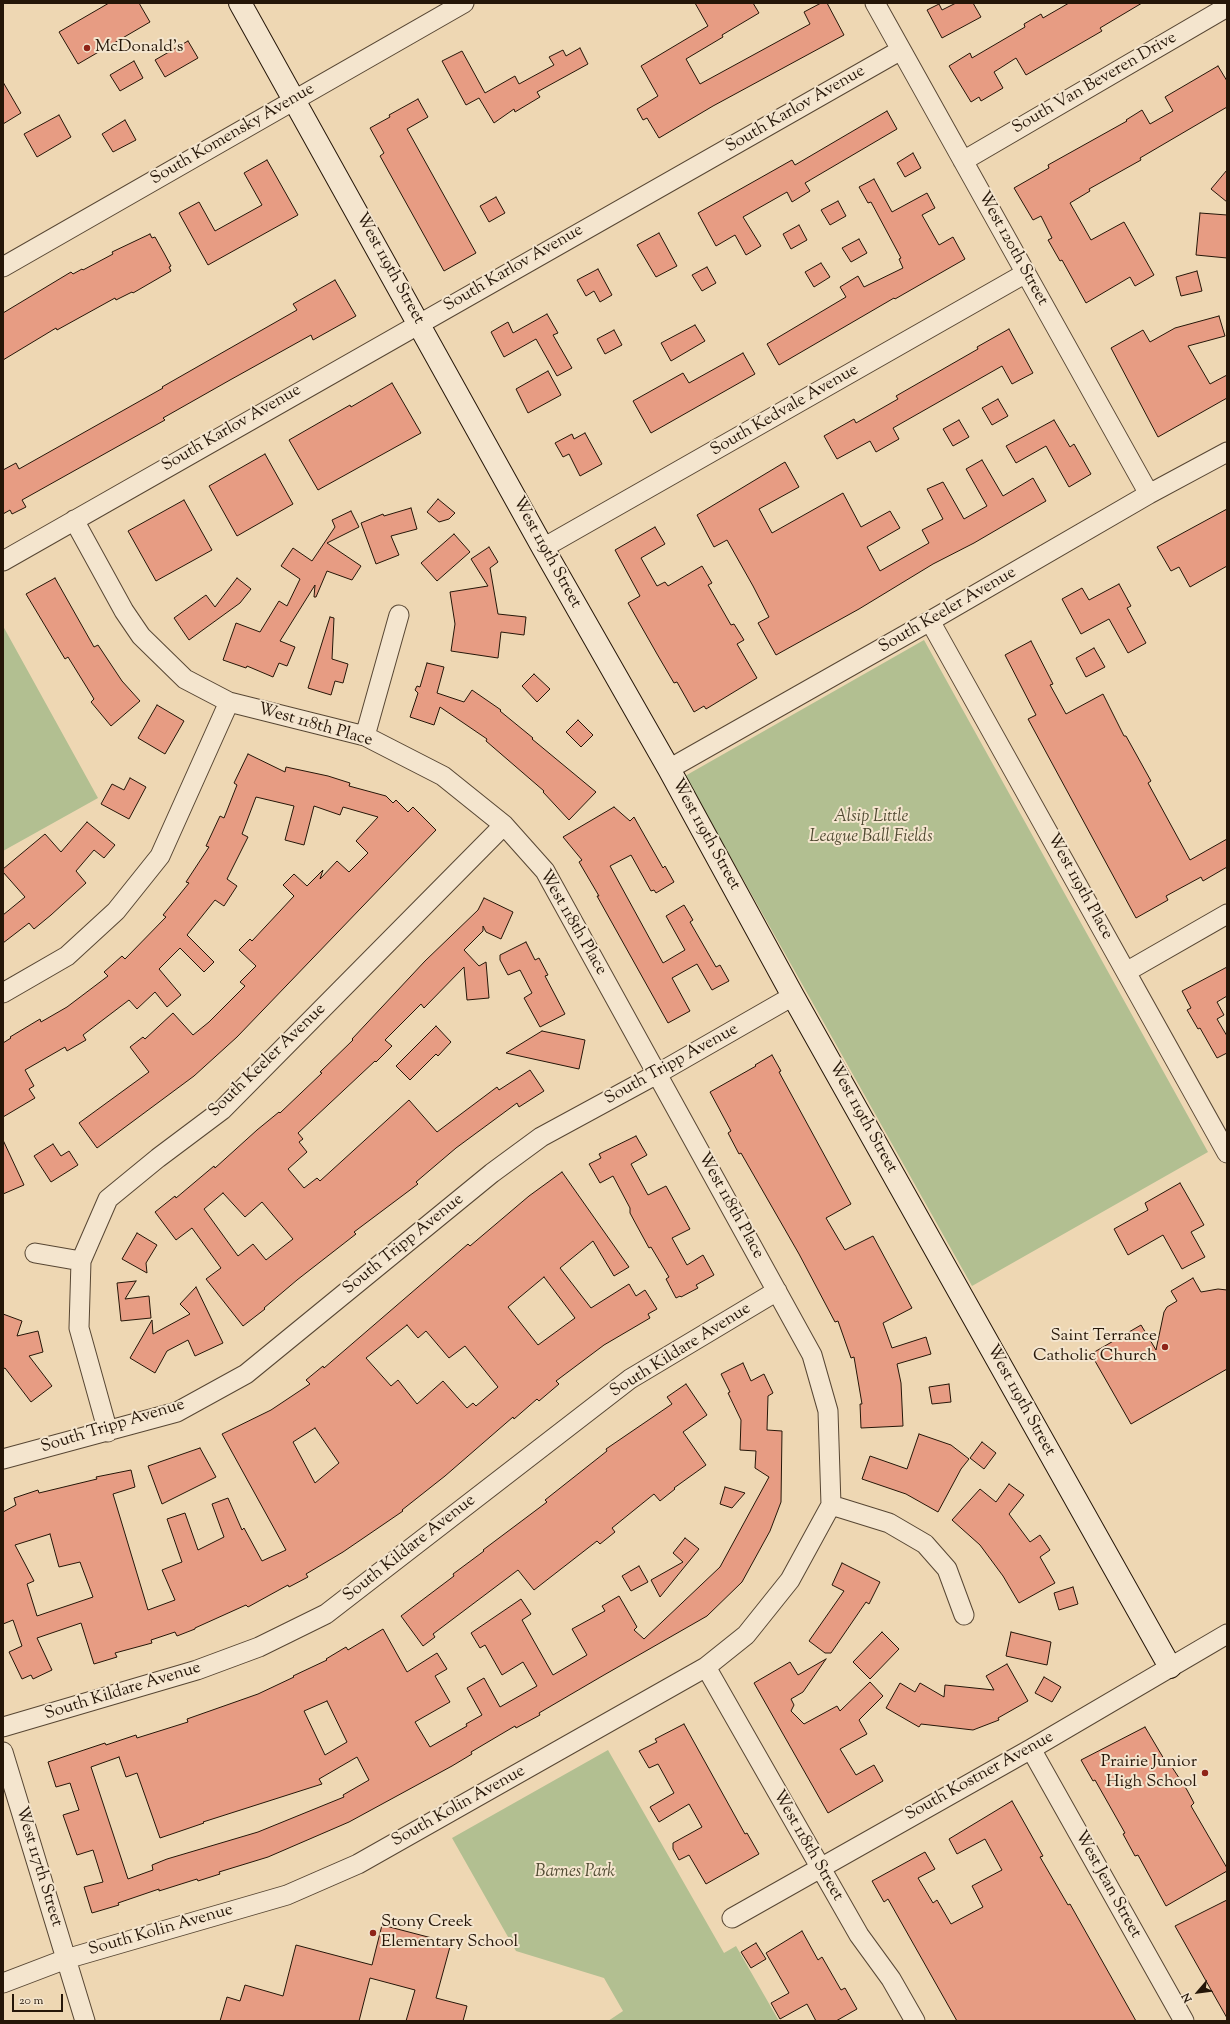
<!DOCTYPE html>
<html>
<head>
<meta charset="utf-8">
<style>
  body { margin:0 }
  #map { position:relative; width:1230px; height:2024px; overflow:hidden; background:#eed7b3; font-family:"Sorts Mill Goudy",serif }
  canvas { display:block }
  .frame { position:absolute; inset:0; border:4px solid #251608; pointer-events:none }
  .north { position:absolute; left:1178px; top:1972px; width:40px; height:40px; -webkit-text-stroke:3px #f4e5ce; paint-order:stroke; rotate:242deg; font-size:11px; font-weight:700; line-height:16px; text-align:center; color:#251608 }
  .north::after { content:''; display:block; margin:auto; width:14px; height:18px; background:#251608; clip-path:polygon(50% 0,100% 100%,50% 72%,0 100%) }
  .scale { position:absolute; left:12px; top:1994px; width:51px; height:18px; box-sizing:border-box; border:2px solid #251608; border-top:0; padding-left:5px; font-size:12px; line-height:14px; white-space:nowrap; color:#251608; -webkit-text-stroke:3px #f4e5ce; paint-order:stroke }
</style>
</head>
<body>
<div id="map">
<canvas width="1230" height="2024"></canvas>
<div class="frame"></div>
<div class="north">N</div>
<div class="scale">20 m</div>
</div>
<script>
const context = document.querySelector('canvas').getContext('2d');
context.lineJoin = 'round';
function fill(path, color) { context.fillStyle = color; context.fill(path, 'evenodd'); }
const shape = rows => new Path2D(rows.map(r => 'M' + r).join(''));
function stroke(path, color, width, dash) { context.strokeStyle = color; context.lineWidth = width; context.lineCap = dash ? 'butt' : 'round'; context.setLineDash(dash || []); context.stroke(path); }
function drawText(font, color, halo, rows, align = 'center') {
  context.font = font + ' "Sorts Mill Goudy",serif'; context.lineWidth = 4; context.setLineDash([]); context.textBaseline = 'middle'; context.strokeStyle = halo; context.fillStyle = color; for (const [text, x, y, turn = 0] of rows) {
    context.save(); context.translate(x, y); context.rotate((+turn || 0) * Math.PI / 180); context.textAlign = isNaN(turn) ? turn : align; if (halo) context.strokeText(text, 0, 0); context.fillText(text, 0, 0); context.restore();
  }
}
const green = shape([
  [3,626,98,798,3,851],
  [924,640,1208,1152,972,1286,685,776],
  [608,1750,724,1953,736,1946,779,2021,608,2021,623,2011,604,1978,516,1951,452,1838]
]);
const building = shape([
  [109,3,139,3,150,22,78,64,59,32,109,3],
  [695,3,753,3,759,13,722,35,723,37,686,59,700,84,810,24,804,12,821,3,827,3,844,35,713,106,659,138,647,118,643,120,637,109,658,96,641,66,708,26,695,3],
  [956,3,973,3,981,17,942,38,927,10,939,4,942,10,956,3],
  [1069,3,1142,3,1100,28,1102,31,1026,75,1016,58,994,72,1003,88,981,101,979,97,971,102,949,66,970,53,972,58,1025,27,1024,24,1041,14,1043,18,1069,3],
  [188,41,198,58,165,77,155,60,188,41],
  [580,48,588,64,537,92,540,97,515,112,514,109,494,123,479,98,466,105,442,61,462,51,485,93,515,76,519,84,554,65,549,57,563,50,566,56,580,48],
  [134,61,143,78,120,91,110,75,134,61],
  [1218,66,1227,81,1227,107,1140,158,1141,160,1089,189,1090,191,1070,203,1091,240,1124,222,1154,275,1135,286,1130,277,1086,303,1062,260,1060,261,1048,240,1052,238,1041,216,1033,220,1014,188,1049,168,1048,165,1127,121,1126,120,1142,110,1150,124,1173,111,1165,97,1218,66],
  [3,82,21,113,3,124,3,82],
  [418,99,428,117,407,129,476,253,444,271,380,156,384,153,370,128,390,117,389,115,418,99],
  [887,111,897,129,805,183,810,191,792,202,787,192,743,217,761,246,746,255,735,235,716,246,698,213,792,160,795,165,887,111],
  [59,115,71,137,37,157,24,134,59,115],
  [125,120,136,140,113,152,102,134,125,120],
  [913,153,921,168,905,177,897,163,913,153],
  [267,160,298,215,208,265,179,213,199,202,215,231,262,205,244,173,267,160],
  [1227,170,1227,202,1211,189,1227,170],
  [874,179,892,212,927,193,935,208,922,215,939,245,953,237,965,259,895,299,894,298,779,365,767,344,846,297,840,287,858,276,864,287,903,268,899,259,901,258,871,202,868,203,859,187,874,179],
  [496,197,505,213,489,222,480,206,496,197],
  [838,201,846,216,830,225,821,210,838,201],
  [1200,213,1227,215,1227,258,1196,255,1200,213],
  [799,225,807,240,791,249,783,234,799,225],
  [659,233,677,266,656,277,637,245,659,233],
  [150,234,152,238,155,237,164,253,171,266,169,267,171,271,133,293,132,292,116,300,115,298,57,330,56,328,3,360,3,313,71,272,73,274,82,269,83,270,113,254,112,252,150,234],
  [859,239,867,253,851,262,842,248,859,239],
  [821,263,830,277,814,287,805,272,821,263],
  [707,267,716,283,702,291,692,275,707,267],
  [598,269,612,295,600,302,594,291,586,296,577,280,598,269],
  [1197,271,1202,291,1181,296,1176,277,1197,271],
  [335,280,356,316,313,340,311,335,230,380,163,418,165,420,22,500,26,507,12,514,10,510,3,514,3,470,16,463,19,469,163,388,162,387,297,310,293,304,335,280],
  [547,314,558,333,553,335,572,368,557,376,536,339,504,357,491,332,508,322,513,333,547,314],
  [1219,316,1225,336,1188,346,1210,384,1227,375,1227,398,1158,437,1111,348,1143,330,1150,342,1175,328,1219,316],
  [695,325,705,341,671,361,661,343,695,325],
  [1009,329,1033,373,1012,384,1002,366,893,428,899,439,876,452,870,441,837,459,824,436,854,419,856,423,898,399,896,396,978,349,977,347,1009,329],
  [614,330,622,345,605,354,597,339,614,330],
  [743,353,755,374,651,433,633,401,683,373,689,383,743,353],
  [548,371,561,395,528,413,516,389,548,371],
  [392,383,421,433,318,490,289,440,350,405,351,407,392,383],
  [998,399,1008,416,992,425,982,408,998,399],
  [959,420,969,437,953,446,943,429,959,420],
  [1054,420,1070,447,1074,444,1091,474,1069,487,1046,446,1016,463,1006,446,1054,420],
  [585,433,602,464,580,476,569,454,563,457,555,443,572,434,574,439,585,433],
  [265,454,293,504,237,536,209,486,265,454],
  [982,460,1003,496,1033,478,1046,501,974,543,933,564,859,609,776,655,758,623,769,617,753,586,727,540,714,547,697,515,785,462,799,487,759,509,772,533,843,493,861,527,890,511,900,528,867,547,880,571,929,543,922,530,943,519,927,489,943,482,964,519,987,506,966,469,982,460],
  [438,499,455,513,449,519,439,522,427,512,438,499],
  [184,500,212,550,156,581,128,531,184,500],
  [411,508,417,529,391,536,399,555,376,564,361,523,383,514,384,516,411,508],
  [1227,509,1227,566,1190,587,1179,567,1171,571,1157,547,1227,509],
  [351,511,359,527,327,543,361,566,352,580,327,571,316,597,314,597,315,585,280,641,295,647,287,666,279,663,273,677,247,666,246,668,223,660,236,623,260,632,279,601,287,606,300,579,281,566,293,548,312,561,335,527,332,520,351,511],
  [655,527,665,544,641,558,657,586,665,582,668,586,702,566,712,583,708,585,731,625,734,624,744,640,737,644,757,678,706,709,704,706,694,712,677,682,674,683,657,654,628,603,640,596,615,550,655,527],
  [454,534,470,552,437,581,421,563,454,534],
  [489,547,498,562,490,568,498,614,526,617,524,635,501,632,498,658,451,651,455,624,450,592,488,586,471,559,489,547],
  [55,578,94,647,98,645,122,681,140,701,111,726,91,702,94,699,68,657,65,659,26,594,55,578],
  [237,578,251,589,240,603,189,640,174,618,206,595,215,607,237,578],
  [1119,584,1131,606,1127,608,1146,643,1128,653,1109,619,1081,634,1062,599,1082,588,1089,600,1119,584],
  [330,617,334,618,332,659,348,664,343,683,335,681,331,695,308,688,330,617],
  [1031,641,1053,684,1050,685,1066,714,1103,694,1124,736,1126,736,1151,781,1148,783,1190,860,1227,839,1227,867,1203,881,1201,877,1166,896,1168,900,1136,918,1028,719,1036,715,1005,655,1031,641],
  [1094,648,1105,667,1086,677,1076,658,1094,648],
  [427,663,444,667,437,693,464,702,472,690,501,710,500,711,533,738,532,739,596,792,569,820,543,792,544,791,486,741,487,739,440,707,434,725,410,717,418,693,415,690,417,686,420,687,427,663],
  [534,674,550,689,537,702,522,686,534,674],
  [157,705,184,721,165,754,138,738,157,705],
  [578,720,593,735,581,747,566,732,578,720],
  [248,754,285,772,286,767,328,776,350,783,349,786,386,796,393,803,396,800,408,812,413,807,436,830,237,1037,194,1076,97,1148,79,1123,149,1072,130,1047,143,1037,145,1039,173,1013,193,1035,209,1022,245,986,240,982,256,966,239,950,250,939,252,941,294,896,283,885,294,874,307,886,323,870,320,879,337,861,349,872,368,853,356,841,378,817,343,807,340,815,314,806,304,845,285,840,294,806,256,797,242,834,248,837,227,879,237,886,224,906,215,900,187,935,214,962,204,972,180,948,159,969,181,995,167,1007,155,992,137,1009,129,1000,83,1035,86,1040,67,1051,65,1047,25,1070,34,1086,29,1089,35,1098,3,1117,3,1043,11,1038,10,1037,40,1019,41,1022,67,1007,108,976,104,972,122,956,125,959,166,917,163,915,189,883,186,882,209,847,206,846,220,816,224,818,237,785,234,783,248,754],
  [130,778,146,787,129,819,101,804,112,784,124,790,130,778],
  [614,807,630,821,634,817,663,868,665,866,674,882,656,893,654,890,651,891,631,855,610,866,663,963,685,950,666,916,684,905,693,920,690,922,716,967,720,965,729,981,712,990,697,964,672,978,690,1011,668,1023,597,896,599,896,579,862,582,860,563,837,614,807],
  [87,822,115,845,104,858,94,850,76,871,86,883,51,915,34,929,29,923,3,943,3,915,25,897,3,872,3,869,45,834,61,852,87,822],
  [484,898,513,912,501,939,486,932,483,926,483,931,464,950,479,966,486,962,489,998,467,1000,464,967,424,1008,421,1004,385,1040,392,1046,376,1062,375,1061,298,1133,303,1139,299,1142,307,1152,288,1169,304,1188,317,1178,320,1181,409,1100,437,1132,497,1087,499,1090,530,1070,544,1091,519,1107,517,1103,456,1148,416,1182,418,1184,354,1232,356,1234,297,1280,264,1308,265,1309,243,1326,206,1279,221,1268,192,1228,176,1240,155,1212,175,1196,176,1198,214,1166,215,1168,257,1130,279,1112,280,1113,322,1073,320,1072,353,1040,352,1039,425,961,478,910,484,898],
  [223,1193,245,1217,262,1202,293,1239,266,1260,253,1244,238,1256,204,1209,223,1193],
  [526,942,535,960,539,958,548,975,545,976,565,1014,540,1027,524,998,532,993,520,970,508,975,500,960,500,955,526,942],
  [1227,967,1227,996,1217,1002,1224,1015,1217,1019,1227,1036,1227,1053,1217,1058,1200,1028,1198,1029,1187,1010,1191,1008,1182,991,1227,967],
  [436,1026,451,1042,438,1056,436,1054,410,1080,396,1066,436,1026],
  [542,1031,585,1040,579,1069,506,1053,542,1031],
  [772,1055,781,1071,779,1072,851,1204,826,1218,839,1240,845,1250,873,1236,912,1308,883,1323,892,1348,926,1337,931,1354,897,1364,901,1383,903,1426,861,1428,860,1404,862,1404,854,1357,851,1358,838,1321,835,1322,799,1254,741,1153,739,1154,728,1133,731,1131,710,1092,756,1066,755,1065,772,1055],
  [636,1136,647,1155,631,1164,648,1195,666,1186,690,1229,672,1238,687,1265,703,1255,714,1275,696,1285,698,1288,681,1297,680,1296,676,1298,666,1279,669,1277,651,1247,649,1248,637,1226,630,1213,630,1208,613,1176,600,1183,589,1164,601,1158,599,1154,636,1136],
  [3,1140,24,1185,3,1194,3,1140],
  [53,1144,61,1156,69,1151,78,1165,51,1182,34,1156,53,1144],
  [562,1172,629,1267,614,1276,593,1241,560,1268,591,1308,629,1284,636,1296,645,1290,657,1309,648,1314,650,1318,604,1345,556,1381,559,1384,539,1401,537,1399,514,1419,513,1417,445,1476,402,1510,403,1511,343,1552,306,1574,308,1577,289,1587,288,1585,248,1607,246,1605,195,1628,195,1629,177,1636,175,1632,151,1640,152,1643,115,1653,117,1657,94,1664,81,1623,37,1638,52,1670,33,1679,31,1675,22,1679,9,1652,22,1646,13,1620,3,1624,3,1512,16,1505,14,1498,38,1490,39,1493,97,1479,96,1477,131,1470,135,1487,113,1494,148,1610,175,1600,162,1570,182,1562,167,1519,185,1513,198,1550,224,1537,212,1504,228,1498,242,1530,244,1528,262,1561,286,1550,222,1434,271,1410,310,1384,306,1380,323,1366,324,1368,468,1244,470,1246,529,1196,562,1172],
  [544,1277,575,1318,538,1345,508,1307,544,1277],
  [407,1325,418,1338,426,1331,449,1358,465,1346,498,1387,476,1406,473,1403,467,1408,443,1381,417,1404,398,1380,391,1386,366,1358,407,1325],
  [315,1428,339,1463,315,1483,293,1442,315,1428],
  [50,1534,59,1567,80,1562,93,1597,37,1616,27,1584,34,1581,15,1545,50,1534],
  [1180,1183,1204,1225,1191,1232,1205,1257,1182,1269,1163,1235,1128,1255,1114,1229,1148,1210,1145,1203,1180,1183],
  [137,1233,157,1245,146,1263,147,1273,122,1259,137,1233],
  [1193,1278,1201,1292,1218,1289,1227,1290,1227,1369,1131,1424,1091,1354,1141,1325,1156,1350,1164,1312,1167,1307,1177,1301,1171,1291,1193,1278],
  [136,1281,125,1299,149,1296,151,1318,121,1321,117,1283,136,1281],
  [196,1287,223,1343,195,1356,188,1340,167,1351,155,1373,130,1358,152,1320,153,1334,190,1314,180,1304,196,1287],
  [3,1314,22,1321,17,1336,38,1331,43,1352,29,1356,52,1386,31,1402,5,1368,3,1369,3,1314],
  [743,1363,751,1381,764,1374,773,1393,768,1396,767,1430,782,1431,781,1502,770,1531,742,1582,707,1616,604,1675,539,1713,540,1715,516,1728,515,1726,471,1752,472,1754,452,1766,349,1822,268,1857,219,1872,220,1874,198,1881,197,1879,159,1891,159,1889,118,1903,119,1905,92,1913,84,1887,103,1882,93,1850,77,1855,63,1815,79,1810,70,1783,56,1787,48,1762,105,1743,106,1745,136,1735,137,1738,188,1722,187,1719,258,1694,294,1677,293,1676,327,1660,326,1659,346,1647,348,1650,383,1629,407,1672,437,1653,447,1669,435,1676,450,1702,415,1722,430,1747,467,1726,466,1724,482,1715,467,1688,484,1678,500,1707,537,1686,523,1662,502,1675,485,1645,480,1648,471,1633,521,1599,531,1614,522,1620,553,1675,587,1655,572,1629,605,1611,602,1606,619,1596,637,1627,634,1630,644,1639,720,1567,769,1477,755,1468,756,1451,740,1450,741,1420,728,1393,730,1392,721,1374,743,1363],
  [327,1701,347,1742,325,1755,304,1711,327,1701],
  [119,1757,126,1777,137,1773,160,1838,204,1823,203,1822,322,1784,319,1779,357,1757,369,1780,343,1795,344,1797,258,1832,167,1859,152,1865,153,1870,128,1879,91,1767,119,1757],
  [686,1384,707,1415,683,1432,706,1465,674,1488,675,1489,660,1501,654,1494,612,1528,615,1532,600,1544,597,1541,534,1590,518,1570,433,1634,435,1637,423,1646,401,1616,454,1576,453,1574,484,1551,483,1550,547,1502,545,1500,607,1451,606,1449,672,1404,667,1397,686,1384],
  [949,1384,951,1402,932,1404,929,1387,949,1384],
  [919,1434,951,1445,969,1459,961,1469,938,1512,906,1494,862,1479,870,1456,907,1469,919,1434],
  [982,1442,996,1453,984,1469,970,1458,982,1442],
  [200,1448,216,1477,162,1504,148,1466,200,1448],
  [1009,1484,1024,1495,1009,1514,1030,1542,1040,1535,1050,1550,1040,1557,1055,1583,1019,1603,1003,1576,980,1545,952,1520,980,1489,996,1502,1009,1484],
  [725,1487,745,1493,732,1508,720,1504,725,1487],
  [685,1538,699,1549,660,1597,651,1580,683,1562,673,1553,685,1538],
  [842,1563,880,1582,869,1604,866,1602,831,1653,825,1653,809,1641,844,1591,832,1585,842,1563],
  [639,1566,648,1582,631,1591,622,1576,639,1566],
  [1073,1587,1078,1604,1059,1610,1054,1593,1073,1587],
  [882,1632,899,1649,870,1679,853,1662,882,1632],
  [1011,1632,1051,1642,1047,1665,1006,1656,1011,1632],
  [826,1659,803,1692,791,1699,794,1705,791,1711,804,1724,837,1706,840,1711,870,1682,883,1696,859,1720,867,1734,840,1749,856,1775,874,1765,883,1781,828,1813,754,1683,790,1662,798,1675,826,1659],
  [1007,1664,1028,1701,998,1718,999,1720,973,1730,921,1724,919,1727,886,1708,900,1683,915,1692,920,1683,944,1697,945,1685,994,1690,986,1676,1007,1664],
  [1044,1677,1061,1687,1052,1702,1035,1693,1044,1677],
  [684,1724,745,1834,747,1833,759,1854,706,1884,689,1855,679,1860,673,1849,673,1843,702,1827,689,1804,659,1822,650,1807,674,1793,658,1764,649,1768,639,1751,657,1742,655,1739,684,1724],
  [1145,1727,1164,1759,1166,1758,1187,1790,1194,1803,1191,1806,1227,1868,1227,1871,1166,1906,1138,1855,1135,1856,1123,1834,1125,1833,1095,1780,1093,1781,1081,1760,1145,1727],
  [1012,1801,1043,1856,1040,1857,1068,1905,1070,1904,1136,2021,957,2021,888,1899,884,1902,872,1881,925,1852,935,1869,918,1878,933,1903,937,1900,951,1924,983,1907,972,1886,1002,1870,985,1839,957,1854,949,1839,1012,1801],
  [1227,1900,1227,2018,1175,1926,1227,1900],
  [382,1925,451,1943,436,1998,467,2006,463,2021,406,2021,415,1990,370,1978,359,2021,220,2021,227,1997,240,2001,245,1985,283,1996,296,1945,372,1965,382,1925],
  [802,1931,818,1960,822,1957,841,1990,845,1988,857,2009,836,2021,816,2021,807,2004,780,2019,771,2003,789,1993,766,1953,802,1931],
  [756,1943,766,1959,751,1968,741,1952,756,1943]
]);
const street = shape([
  [875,3,1149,494],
  [963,161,1227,7],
  [3,267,464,3],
  [74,520,124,611,141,636,185,679,229,702,365,736,443,776,504,825,545,871,812,1355,828,1411,831,1505],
  [543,548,1026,273],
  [3,561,901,50],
  [930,621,1227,1153],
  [365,736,399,615],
  [669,769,930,621,1149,494,1227,452],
  [1126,972,1227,914],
  [3,993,67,956,116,911,160,856,229,702],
  [35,1253,81,1261],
  [108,1432,79,1328,81,1261,108,1199,158,1158,222,1110,504,825],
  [3,1459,177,1412,246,1374,492,1173,541,1137,657,1074,793,996],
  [831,1505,889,1523,925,1544,947,1569,964,1615],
  [706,1667,859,1935,891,1979,915,2021],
  [3,1727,197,1670,259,1647,326,1614,630,1379,777,1291],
  [1031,1749,1184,2021],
  [3,1752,85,2021],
  [732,1918,1031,1749,1227,1634],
  [3,1983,66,1959,287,1895,358,1864,706,1667,746,1635,790,1580,831,1505]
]);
const secondary = shape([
  [240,3,543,548,669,769,793,996,1170,1667]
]);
const markers = [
  [87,48,4,"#8f2418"],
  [1165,1347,4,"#8f2418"],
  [1205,1773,4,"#8f2418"],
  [373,1933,4,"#8f2418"]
];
const poiNames = [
  ["McDonald's",95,48],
  ["Saint Terrance",1157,1337,"right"],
  ["Catholic Church",1157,1357,"right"],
  ["Prairie Junior",1197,1763,"right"],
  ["High School",1197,1783,"right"],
  ["Stony Creek",381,1923],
  ["Elementary School",381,1943]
];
const streetNames = [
  ["South Van Beveren Drive",1095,84,-30],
  ["South Karlov Avenue",796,110,-30],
  ["South Komensky Avenue",233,135,-30],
  ["West 120th Street",1012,249,61],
  ["West 119th Street",389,269,61],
  ["South Karlov Avenue",514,269,-30],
  ["South Kedvale Avenue",785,411,-30],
  ["South Karlov Avenue",232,429,-30],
  ["West 119th Street",546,553,61],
  ["South Keeler Avenue",948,611,-30],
  ["West 118th Place",315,726,16],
  ["West 119th Street",705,835,61],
  ["West 119th Place",1079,887,61],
  ["West 118th Place",572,923,60],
  ["South Keeler Avenue",268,1061,-44],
  ["South Tripp Avenue",672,1065,-29],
  ["West 119th Street",862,1118,61],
  ["West 118th Place",730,1206,61],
  ["South Tripp Avenue",404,1245,-39],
  ["South Kildare Avenue",681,1351,-32],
  ["West 119th Street",1020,1401,61],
  ["South Tripp Avenue",113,1427,-17],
  ["South Kildare Avenue",410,1549,-38],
  ["South Kildare Avenue",123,1692,-17],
  ["South Kostner Avenue",980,1777,-29],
  ["South Kolin Avenue",459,1807,-29],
  ["West 118th Street",807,1846,60],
  ["West 117th Street",38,1867,73],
  ["West Jean Street",1107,1885,61],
  ["South Kolin Avenue",161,1931,-16]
];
const parkNames = [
  ["Alsip Little",871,818],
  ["League Ball Fields",871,838],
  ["Barnes Park",575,1873]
];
fill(green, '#b2bf91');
fill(building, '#e79c83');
stroke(building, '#251608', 1);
stroke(street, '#574633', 21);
stroke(secondary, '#251608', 24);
stroke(street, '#f4e5ce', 19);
stroke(secondary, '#f4e5ce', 22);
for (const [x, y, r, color] of markers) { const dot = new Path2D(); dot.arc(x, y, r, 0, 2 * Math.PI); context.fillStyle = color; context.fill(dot); stroke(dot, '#f4e5ce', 1.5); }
drawText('17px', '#251608', '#f4e5ce', poiNames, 'left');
drawText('17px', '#251608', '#f4e5ce', streetNames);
drawText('italic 17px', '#4f4931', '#f4e5ce', parkNames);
</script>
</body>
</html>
